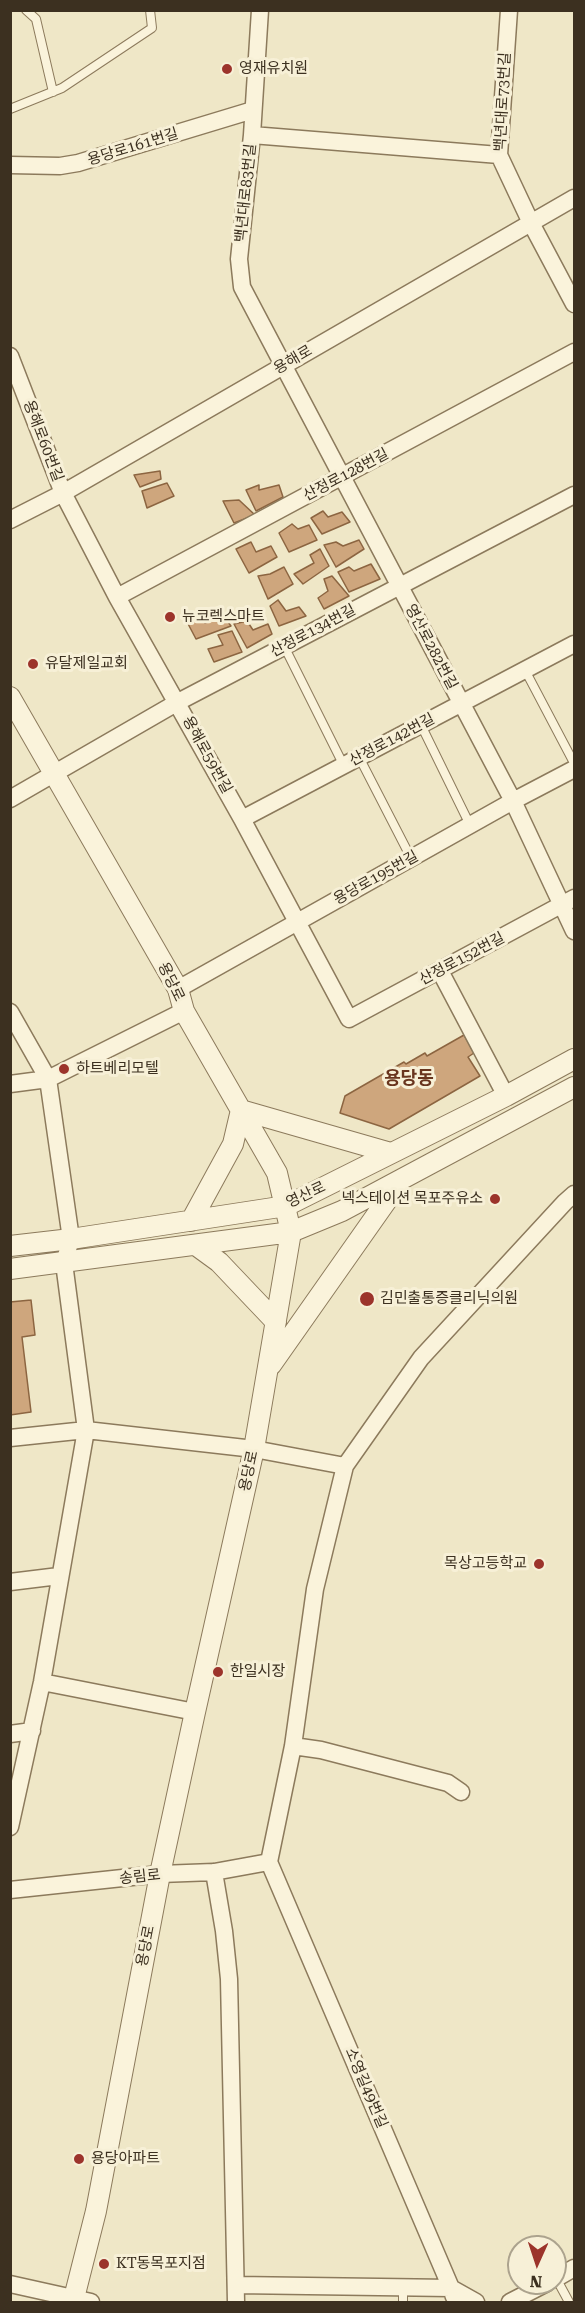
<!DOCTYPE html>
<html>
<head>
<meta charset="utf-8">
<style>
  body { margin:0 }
  #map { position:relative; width:585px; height:2313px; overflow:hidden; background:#efe7c7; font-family:"Roboto Serif",serif }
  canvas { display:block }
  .frame { position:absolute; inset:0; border:12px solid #3c3020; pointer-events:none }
  .north { position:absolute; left:507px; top:2235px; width:60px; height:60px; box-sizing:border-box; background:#f7f0d7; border:2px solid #aca38e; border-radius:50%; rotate:183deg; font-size:16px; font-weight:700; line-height:24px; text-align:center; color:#3c3020 }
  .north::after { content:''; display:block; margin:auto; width:21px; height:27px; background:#9c342b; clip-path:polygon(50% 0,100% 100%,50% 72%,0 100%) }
</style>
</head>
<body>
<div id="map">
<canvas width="585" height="2313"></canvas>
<div class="frame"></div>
<div class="north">N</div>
</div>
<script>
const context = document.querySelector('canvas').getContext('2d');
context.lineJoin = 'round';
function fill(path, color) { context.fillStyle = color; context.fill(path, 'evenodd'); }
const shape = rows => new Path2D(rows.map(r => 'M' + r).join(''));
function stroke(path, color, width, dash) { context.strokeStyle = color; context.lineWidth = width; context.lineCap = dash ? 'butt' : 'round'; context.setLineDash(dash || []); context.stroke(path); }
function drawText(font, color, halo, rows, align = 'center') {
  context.font = font + ' "Roboto Serif","Noto Sans KR",serif'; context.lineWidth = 6; context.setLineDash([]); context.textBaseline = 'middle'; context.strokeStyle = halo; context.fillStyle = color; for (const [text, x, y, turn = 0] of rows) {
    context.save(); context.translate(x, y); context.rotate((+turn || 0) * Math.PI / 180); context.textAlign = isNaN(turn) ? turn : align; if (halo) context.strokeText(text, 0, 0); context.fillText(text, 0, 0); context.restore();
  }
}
const building = shape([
  [160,471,161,479,140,487,134,475,160,471],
  [167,483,174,496,147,508,142,491,167,483],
  [259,485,259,490,279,485,283,497,256,511,246,490,259,485],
  [239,500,255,515,234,523,223,501,239,500],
  [323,511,328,517,342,512,350,522,322,534,311,518,323,511],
  [292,524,298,529,309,525,317,540,289,552,279,533,292,524],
  [359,540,364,549,336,567,324,545,336,542,343,546,359,540],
  [251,542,256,552,271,546,277,557,249,573,236,549,251,542],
  [320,549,329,566,303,584,294,574,314,563,310,555,320,549],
  [371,564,380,579,349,592,338,572,349,567,354,571,371,564],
  [284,567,293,584,268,599,258,576,270,574,284,567],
  [332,576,349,596,324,609,318,598,328,591,324,579,332,576],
  [278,600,286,611,299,607,306,616,279,626,270,606,278,600],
  [199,615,205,623,223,615,231,626,196,639,186,620,199,615],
  [247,621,253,630,268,624,272,634,247,648,234,624,247,621],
  [232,631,242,652,214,662,208,649,223,645,218,635,232,631],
  [464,1035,474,1053,468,1057,480,1076,389,1129,340,1113,345,1096,404,1062,406,1064,425,1053,427,1056,464,1035],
  [31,1300,35,1335,22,1337,31,1412,10,1415,10,1302,31,1300]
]);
const service = shape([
  [26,10,36,19,53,92],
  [10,109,62,88,152,28,150,10],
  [284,646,344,766],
  [525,670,574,763],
  [421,725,470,825],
  [359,757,411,858],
  [556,2278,569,2302],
  [403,2288,403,2302]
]);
const minor = shape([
  [260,10,252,135,239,259,242,287,513,801,574,931],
  [509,10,499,155,531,223,574,304],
  [252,135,499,155],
  [10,165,60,166,78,163,253,110],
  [10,356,63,493,117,597,242,819,349,1019,574,898],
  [10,520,63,493,574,198],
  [117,597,574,352],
  [10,799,178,702,574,495],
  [242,819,574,644],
  [440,971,506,1096],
  [178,989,513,801,574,769],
  [10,1012,48,1079,71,1239,64,1263,86,1430,42,1682,10,1827],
  [10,1084,48,1079,184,1011],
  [10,1438,86,1430,254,1449,345,1466],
  [10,1582,59,1576],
  [42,1682,195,1712],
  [10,1734,32,1731],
  [293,1746,321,1750,448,1783,461,1792],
  [269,1862,293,1746,315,1589,345,1466,421,1358,565,1202,574,1194],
  [269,1862,451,2288,476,2302],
  [214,1872,224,1931,229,1979,236,2302],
  [10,1890,160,1874,214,1872,269,1862],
  [555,2279,574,2268],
  [10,2284,91,2302],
  [236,2285,451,2288,454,2297],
  [510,2302,547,2283]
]);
const tertiary = shape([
  [10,697,178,989,184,1011,277,1173,291,1232,254,1449,195,1712,160,1874,96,2211,73,2302],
  [191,1221,233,1144,241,1110,391,1153],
  [10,1246,71,1239,286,1206,506,1096,574,1059],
  [197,1246,219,1262,276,1322],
  [10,1269,291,1232,342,1211,574,1087],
  [271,1365,399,1183]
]);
const markers = [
  [227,69,6,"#9c342b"],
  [170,617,6,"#9c342b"],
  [33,664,6,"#9c342b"],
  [64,1069,6,"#9c342b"],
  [495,1199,6,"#9c342b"],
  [367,1299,8,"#9c342b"],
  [539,1564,6,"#9c342b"],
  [218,1672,6,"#9c342b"],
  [79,2159,6,"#9c342b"],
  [104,2264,6,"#9c342b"]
];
const poiNames = [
  ["영재유치원",239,69],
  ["뉴코렉스마트",182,617],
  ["유달제일교회",45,664],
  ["하트베리모텔",76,1069],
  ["넥스테이션 목포주유소",483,1199,"right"],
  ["김민출통증클리닉의원",380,1299],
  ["목상고등학교",527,1564,"right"],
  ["한일시장",230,1672],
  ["용당아파트",91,2159],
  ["KT동목포지점",116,2264]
];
const streetNames = [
  ["백년대로73번길",503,102,-87],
  ["용당로161번길",133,147,-17],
  ["백년대로83번길",246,193,-84],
  ["용해로",293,360,-30],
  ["용해로60번길",43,441,69],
  ["산정로128번길",346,475,-28],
  ["산정로134번길",313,631,-28],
  ["영산로282번길",431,647,62],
  ["산정로142번길",392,740,-28],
  ["용해로59번길",207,755,61],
  ["용당로195번길",376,878,-29],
  ["산정로152번길",462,959,-28],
  ["용당로",171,982,64],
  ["영산로",306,1195,-25],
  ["용당로",249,1471,-78],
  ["송림로",140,1877,-6],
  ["용당로",146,1946,-79],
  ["소영길49번길",366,2088,67]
];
const quarterNames = [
  ["용당동",409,1079]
];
fill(building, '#cea67d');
stroke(building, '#8c6541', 1.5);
stroke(service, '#8c7a5c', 10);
stroke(minor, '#8c7a5c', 19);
stroke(tertiary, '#8c7a5c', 22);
stroke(service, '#faf3db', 8);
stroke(minor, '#faf3db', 16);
stroke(tertiary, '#faf3db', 20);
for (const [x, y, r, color] of markers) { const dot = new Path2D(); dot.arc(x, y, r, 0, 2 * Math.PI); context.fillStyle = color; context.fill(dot); stroke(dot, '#f7f0d7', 2); }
drawText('15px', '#3c3020', '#f7f0d7', poiNames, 'left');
drawText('15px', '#3c3020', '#f7f0d7', streetNames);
drawText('bold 18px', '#69351e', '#f7f0d7', quarterNames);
</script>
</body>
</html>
